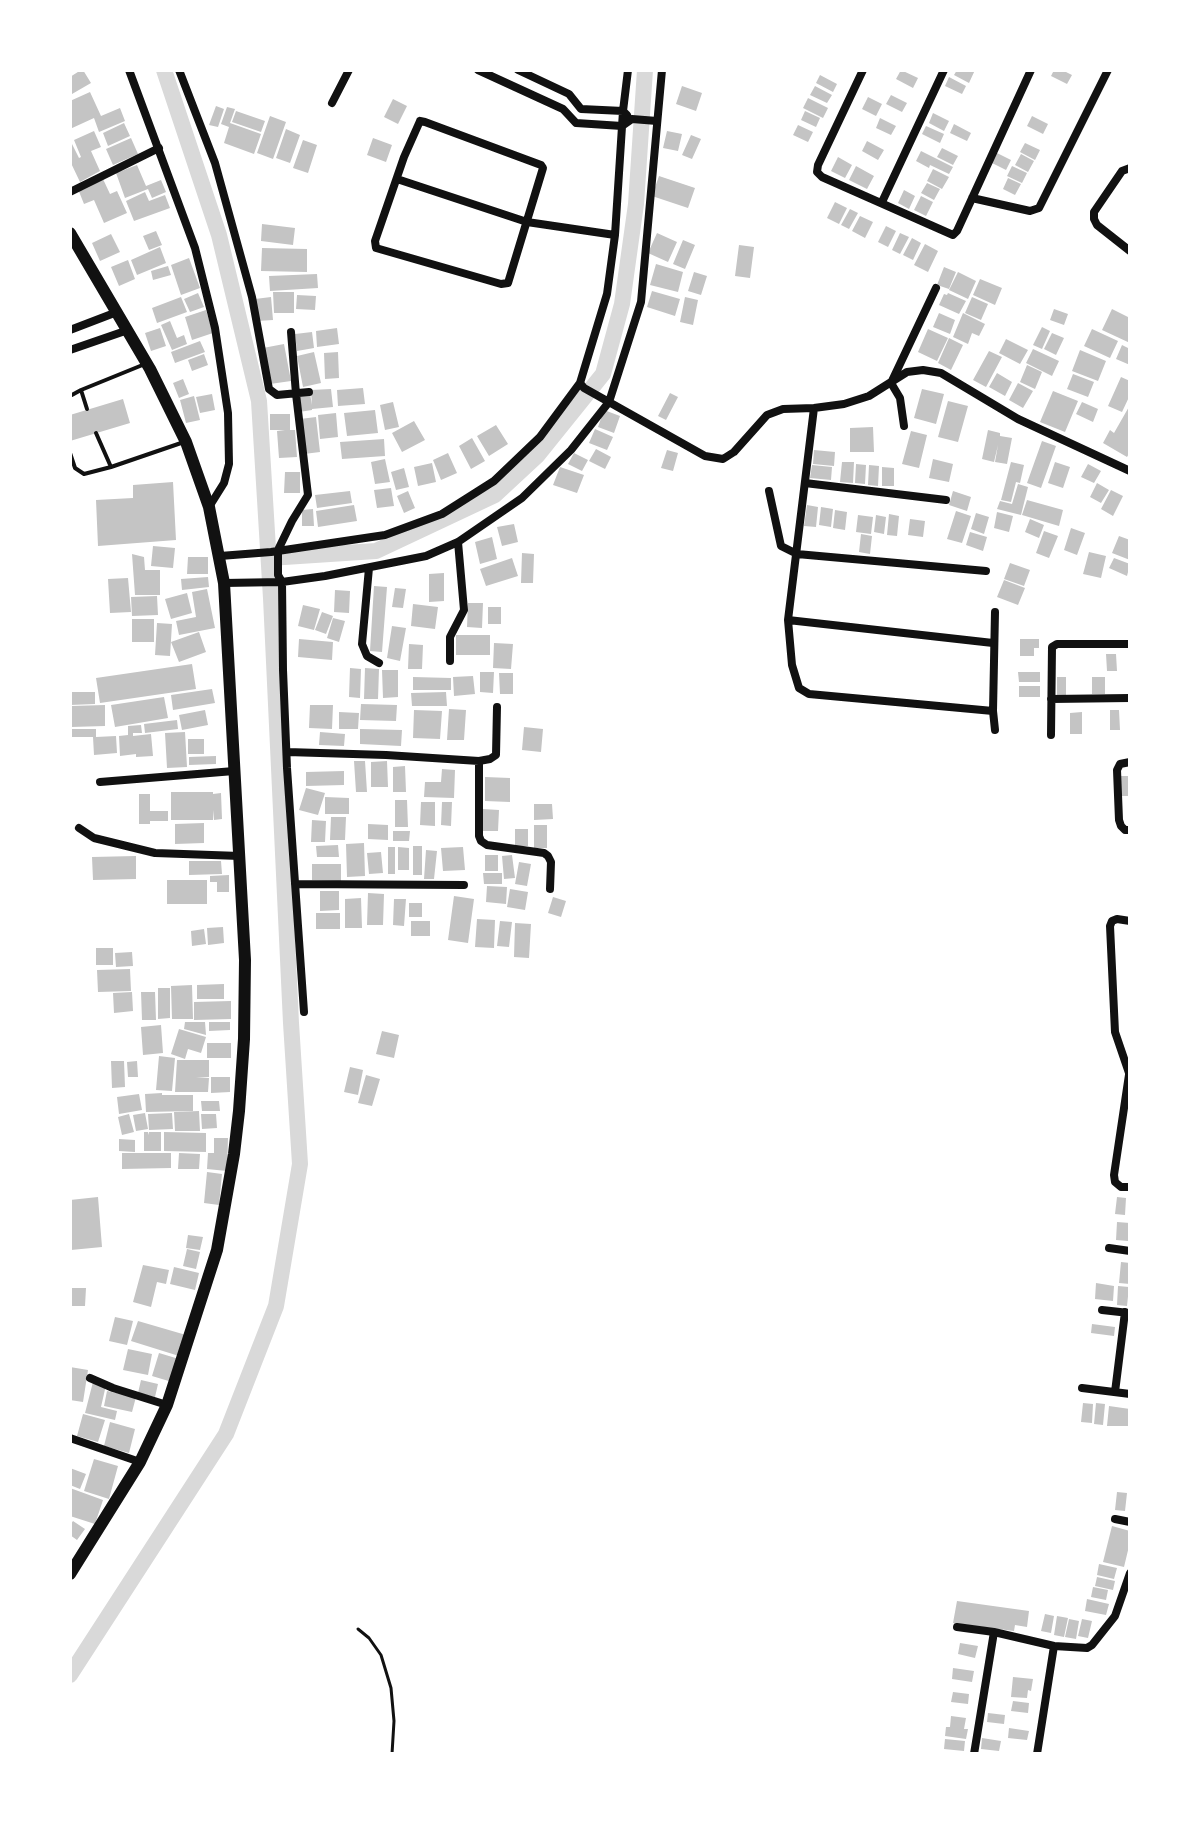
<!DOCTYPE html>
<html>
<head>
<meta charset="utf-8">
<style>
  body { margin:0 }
  #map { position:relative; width:1200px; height:1824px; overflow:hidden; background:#fff; font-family:"Zilla Slab",serif }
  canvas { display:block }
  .frame { position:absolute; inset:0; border:72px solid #fff; pointer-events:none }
</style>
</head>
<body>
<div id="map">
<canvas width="1200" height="1824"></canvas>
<div class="frame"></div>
</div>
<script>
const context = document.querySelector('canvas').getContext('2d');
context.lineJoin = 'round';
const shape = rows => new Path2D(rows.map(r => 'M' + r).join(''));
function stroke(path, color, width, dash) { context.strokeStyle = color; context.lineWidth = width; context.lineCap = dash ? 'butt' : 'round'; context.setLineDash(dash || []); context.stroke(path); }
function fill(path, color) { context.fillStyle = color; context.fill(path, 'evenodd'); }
const canal = shape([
  [269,558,376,551,495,495,537,456,603,374,622,304,636,204,645,70],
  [70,1675,226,1434,276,1306,300,1164,291,1023,271,598,259,401,219,235,164,70]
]);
const building = shape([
  [81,70,83,70,91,83,72,94,70,90,70,77],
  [901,70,918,78,913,88,896,79],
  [957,70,975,70,969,83,954,75],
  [1054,70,1062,70,1072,75,1067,84,1051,76],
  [820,75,837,84,833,92,816,83],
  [949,77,966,86,962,94,945,86],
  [682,86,702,93,696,111,676,104],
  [815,86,832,95,827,103,810,95],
  [90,92,101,116,120,108,125,121,99,132,94,118,70,129,70,101],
  [891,95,907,103,902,112,886,104],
  [868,97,882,104,876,116,862,109],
  [808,98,828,108,823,118,803,108],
  [393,99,407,106,398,124,384,117],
  [216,106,224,109,218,127,209,125],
  [227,107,235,109,230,123,261,134,254,154,224,143,229,127,221,124],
  [236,111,265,121,261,132,232,122],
  [805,111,820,118,816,127,801,120],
  [933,113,949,121,944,131,929,123],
  [270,116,286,122,273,159,257,153],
  [1032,116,1048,124,1043,134,1027,126],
  [880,118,896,126,891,135,876,128],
  [124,123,130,136,108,146,103,133],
  [954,124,971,133,967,141,950,133],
  [798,125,813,132,808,142,793,135],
  [926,126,944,134,940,143,922,134],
  [286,129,300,135,290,163,276,158],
  [94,131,101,147,91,151,100,171,80,182,70,161,70,140,79,158,81,157,74,140],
  [667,131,682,134,678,151,663,148],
  [691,135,701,139,692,159,682,155],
  [131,138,138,154,113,165,106,149],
  [373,138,392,145,386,162,367,155],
  [303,140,317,145,308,173,293,168],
  [867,141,884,150,878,160,862,151],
  [1025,143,1040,150,1035,160,1020,152],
  [942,148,958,156,953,165,937,157],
  [921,151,953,167,949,174,930,165,929,168,916,161],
  [995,152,1011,160,1006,170,990,162],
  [1021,154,1034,161,1028,172,1015,165],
  [838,157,852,165,845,178,831,171],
  [137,165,146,186,161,180,166,192,152,198,148,189,125,198,116,173],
  [856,166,874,176,867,189,849,180],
  [1012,166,1027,173,1022,183,1007,176],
  [933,169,949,177,942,189,927,181],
  [659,176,695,188,688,208,652,196],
  [1008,178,1021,184,1015,195,1003,189],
  [103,179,110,194,117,191,127,213,104,223,94,200,84,204,78,189],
  [927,183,940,189,934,200,921,193],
  [904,190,915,196,909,209,898,203],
  [145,192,149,201,165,195,170,208,134,221,126,201],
  [921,196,933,202,926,216,914,210],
  [835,202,847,208,839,224,827,218],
  [850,209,858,213,849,229,841,225],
  [860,216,873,222,865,238,852,231],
  [262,224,295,228,293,245,261,241],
  [886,226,896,231,888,247,878,242],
  [156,231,162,245,149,250,143,236],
  [657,233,677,242,668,262,648,253],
  [900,233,909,237,900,254,892,250],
  [111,234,120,252,100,261,92,243],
  [912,238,921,243,913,260,903,255],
  [683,240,695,245,685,269,673,264],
  [925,244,938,251,928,272,914,265],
  [739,245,754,247,750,278,735,276],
  [160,247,166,263,137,275,131,260],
  [262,248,307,249,307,272,261,271],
  [189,258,200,288,181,295,171,265],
  [128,260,135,279,119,286,111,267],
  [656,264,683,272,678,292,650,285],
  [168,266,171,275,153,280,151,271],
  [944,267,956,272,949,289,937,285],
  [694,272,707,276,701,295,688,291],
  [958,272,976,281,968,299,949,290],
  [317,274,318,288,270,291,269,276],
  [980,279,1002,288,995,305,973,295],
  [652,291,680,299,675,316,647,307],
  [273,292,294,292,294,313,274,313],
  [198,293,204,307,190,312,184,299],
  [948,293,966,301,959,314,939,305,944,294,947,295],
  [297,295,316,296,315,310,296,309],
  [181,297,187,312,157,323,152,308],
  [271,297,273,320,257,321,255,299],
  [685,297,698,300,693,325,680,322],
  [972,297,988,304,981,320,965,313],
  [1054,309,1068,314,1064,325,1050,320],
  [1112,309,1130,318,1130,343,1102,330],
  [206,310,213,333,192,340,185,317],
  [939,313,955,320,950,334,933,327],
  [963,313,985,324,979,336,972,333,968,344,953,337],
  [170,321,177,338,184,335,187,344,172,350,161,325],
  [1042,327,1050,331,1042,349,1033,345],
  [160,328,166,346,151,351,145,333],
  [337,328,339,344,317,347,316,331],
  [928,329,948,338,937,361,918,352],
  [1092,329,1118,341,1110,358,1084,346],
  [312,332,314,348,297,351,295,334],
  [1052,333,1064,338,1056,355,1044,349],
  [949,338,963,345,951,370,938,363],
  [1006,339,1028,350,1020,364,999,353],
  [200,341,205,352,175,363,171,352],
  [284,344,291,381,270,384,263,348],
  [1122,345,1130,349,1130,365,1116,359],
  [1033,349,1059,361,1052,376,1026,363],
  [1080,350,1106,361,1098,381,1072,371],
  [989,351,1002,357,986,387,973,380],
  [314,352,321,383,303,387,297,356],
  [338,352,339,378,325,379,324,353],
  [204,354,208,365,192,371,188,360],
  [1027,365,1042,372,1035,389,1020,382],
  [997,373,1012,382,1005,396,989,387],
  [1073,374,1094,382,1088,397,1067,389],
  [1121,377,1130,381,1130,395,1122,412,1108,406],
  [183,379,189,394,179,398,173,383],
  [1018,383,1033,391,1023,408,1009,400],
  [363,388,365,404,338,406,337,390],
  [331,389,333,407,312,409,312,410,299,412,297,396,310,394,312,405,311,390],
  [922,389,944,394,936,424,914,418],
  [1053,391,1078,401,1065,432,1040,422],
  [670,393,678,397,666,420,658,416],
  [212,394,215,410,200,413,196,397],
  [194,396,200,420,186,423,180,400],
  [123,399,130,423,70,441,70,415],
  [948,401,968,406,958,442,938,437],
  [393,402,399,427,385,430,380,405],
  [1082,402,1098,409,1093,422,1076,414],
  [1130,405,1130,438,1128,441,1130,442,1130,452,1127,457,1103,443,1110,430,1114,433],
  [375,410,378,433,347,436,344,413],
  [604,410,620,416,614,433,598,427],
  [336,413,338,437,320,439,318,415],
  [270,414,290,414,290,430,295,430,297,457,279,458,277,431,285,430,270,430],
  [316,417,320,452,304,454,300,419],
  [414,421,425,440,402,452,392,433],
  [496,425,508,444,489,456,477,436],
  [873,427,874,452,850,452,850,428],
  [595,429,613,437,607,450,589,443],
  [988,430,1000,433,1000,436,1012,438,1007,464,995,462,998,445,994,462,982,459],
  [911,431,927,435,919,468,902,464],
  [472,438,485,461,471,469,459,446],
  [384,439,385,456,342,459,340,442],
  [1042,441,1056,446,1041,488,1027,483],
  [596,449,611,457,605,469,589,461],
  [667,450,678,453,673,471,661,468],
  [814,450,835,452,834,466,813,464],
  [448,453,457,473,441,480,433,460],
  [574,453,588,460,582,471,568,464],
  [385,459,390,482,375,484,371,462],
  [933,459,953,464,949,482,929,478],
  [842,462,854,462,853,483,840,482],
  [1011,462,1024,465,1020,483,1016,482,1011,502,1001,500],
  [1055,462,1070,467,1063,488,1048,483],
  [432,463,436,482,418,486,414,467],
  [856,464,866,465,865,484,855,483],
  [1088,464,1101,471,1094,483,1081,477],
  [812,465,832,467,831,480,810,478],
  [869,465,879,466,878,486,868,485],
  [560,467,584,475,577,493,553,485],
  [882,467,894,468,894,486,882,486],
  [404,468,409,487,396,490,391,472],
  [285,472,300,472,300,493,284,493],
  [173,482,176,540,98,546,96,500,133,498,133,485],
  [1097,483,1109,490,1101,503,1090,497],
  [1018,484,1028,487,1021,515,997,509,1000,501,1012,504],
  [391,488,394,506,377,508,374,490],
  [1111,490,1123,496,1113,516,1101,509],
  [350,491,352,503,317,508,315,495],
  [408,491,415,508,404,513,397,496],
  [953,491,971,497,967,511,949,505],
  [1027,500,1063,510,1059,526,1022,515],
  [354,505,357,521,318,527,316,511],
  [807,505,818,507,816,527,804,526],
  [821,507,833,509,831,527,819,525],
  [313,509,314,526,302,526,302,510],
  [835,510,847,512,845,530,833,528],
  [956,511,971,516,962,543,947,539],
  [997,512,1013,516,1009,532,994,528],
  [976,513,989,517,984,534,971,529],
  [889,514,899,516,897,536,887,535],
  [858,515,873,517,871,534,856,532],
  [876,515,886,517,884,534,874,532],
  [910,519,925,521,923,537,908,535],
  [1030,519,1044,525,1039,538,1025,532],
  [514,524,518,542,502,546,497,527],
  [1071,528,1085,533,1077,555,1064,550],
  [1044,531,1058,536,1049,558,1036,553],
  [970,532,987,537,983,551,966,545],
  [861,534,872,536,870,554,859,552],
  [1119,536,1130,540,1130,560,1112,553],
  [492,537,497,559,480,564,475,542],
  [153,546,175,548,173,568,151,566],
  [1089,552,1106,556,1101,578,1083,574],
  [522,553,534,554,533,583,521,583],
  [132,554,144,557,145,570,160,570,160,595,135,595],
  [188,557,208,557,208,574,187,574],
  [512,558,518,576,486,586,480,569],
  [1114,558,1130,564,1127,576,1109,568],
  [1010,563,1030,570,1024,586,1004,579],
  [444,573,444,601,429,602,429,574],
  [208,577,209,587,182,590,181,579],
  [128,578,131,612,110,613,108,579],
  [1004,580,1025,588,1018,605,997,597],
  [374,586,387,587,382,652,370,651],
  [395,588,406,589,403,608,392,607],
  [207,589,215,628,179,635,176,621,196,617,192,592],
  [335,590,350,591,349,613,334,612],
  [187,593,192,613,171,619,165,599],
  [157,596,158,615,132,616,131,597],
  [468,603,483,603,482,628,467,627],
  [413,604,438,607,435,629,411,626],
  [303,605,320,609,314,630,298,626],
  [488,607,501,607,501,624,488,624],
  [322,612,333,616,326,634,315,630],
  [333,618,345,621,339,642,327,638],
  [132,619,154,619,154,642,132,642],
  [157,623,172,624,170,656,155,655],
  [392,626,406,628,400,661,387,658],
  [199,632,206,652,179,662,171,642],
  [456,635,490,635,490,655,456,655],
  [299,639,333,642,332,660,298,657],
  [1020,639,1039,639,1039,648,1034,648,1034,656,1020,656],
  [494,643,513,644,511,669,493,668],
  [409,644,423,645,422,669,408,669],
  [1106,654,1116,654,1117,671,1107,671],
  [192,664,196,689,100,703,96,678],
  [350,668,361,669,360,698,349,697],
  [365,668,379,669,378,699,364,699],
  [382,670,398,670,398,697,383,698],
  [480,672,494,672,493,693,480,692],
  [1018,672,1040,672,1040,682,1019,682],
  [499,673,513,673,513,694,500,694],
  [473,676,475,694,454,696,453,677],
  [413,677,451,678,451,690,413,690],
  [1057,677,1066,677,1066,696,1057,696],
  [1092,677,1105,677,1105,694,1092,694],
  [1019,686,1040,686,1040,697,1019,697],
  [212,689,215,703,173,710,171,695],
  [70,692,95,692,95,704,70,705],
  [446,692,447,706,412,706,411,693],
  [164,697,168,718,115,727,111,705],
  [361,704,397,705,396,721,360,720],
  [105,705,105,726,71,727,71,706],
  [310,705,333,705,332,729,309,728],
  [449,709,466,710,464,740,447,740],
  [205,710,208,725,182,730,179,715],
  [414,710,442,711,440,739,413,738],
  [1110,710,1119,710,1120,730,1110,730],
  [339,712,359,713,358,729,339,729],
  [1082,712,1082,734,1070,734,1070,713],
  [177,720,178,729,145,733,144,724],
  [141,725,142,733,133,733,133,736,151,734,153,756,136,757,136,754,120,756,119,736,128,735,128,726],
  [524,727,543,729,541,752,522,750],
  [71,729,96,729,96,737,116,736,117,753,94,755,93,737,71,737],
  [360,729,402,730,401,746,360,744],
  [185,732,187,767,167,768,165,733],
  [320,732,345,734,344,746,319,745],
  [188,739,204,739,204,754,188,754],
  [216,756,216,764,189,765,189,757],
  [354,761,365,761,367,792,356,792],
  [387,761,388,787,371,787,371,762],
  [405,766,406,792,393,792,393,767],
  [442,769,455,770,454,798,424,797,425,782,441,782],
  [344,771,344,785,306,786,306,772],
  [1120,776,1130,776,1130,796,1120,796],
  [485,777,510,778,510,802,485,801],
  [306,788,325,793,318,815,299,810],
  [171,792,213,792,213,794,221,793,222,819,214,820,214,810,213,820,171,820],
  [139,794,150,794,150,811,168,811,168,821,150,821,150,824,139,824],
  [325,797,349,798,349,814,325,814],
  [395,800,407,800,408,827,395,827],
  [421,802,435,802,435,826,420,825],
  [442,802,452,802,451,826,441,825],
  [534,804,552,804,553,819,534,820],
  [483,809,499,810,498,831,482,831],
  [331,817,346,817,345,840,330,840],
  [312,820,326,821,325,842,311,842],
  [204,823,204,843,175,844,175,824],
  [368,824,388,825,388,840,368,839],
  [534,825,547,825,547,848,534,848],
  [515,829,528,829,528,846,515,846],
  [393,831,410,831,409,841,393,841],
  [364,843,365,876,347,877,346,844],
  [338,845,339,857,317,857,316,846],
  [413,846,422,846,422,875,413,875],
  [388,847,395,847,395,874,388,874],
  [398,847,409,848,409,870,398,870],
  [463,847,465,870,443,871,441,848],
  [426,850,437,851,434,879,424,879],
  [381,852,383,873,369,874,367,853],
  [485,855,498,855,498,871,485,871],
  [512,855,515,878,504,879,502,856],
  [136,856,136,879,93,880,92,857],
  [189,861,221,861,222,874,189,875],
  [519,862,531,864,527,886,515,884],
  [312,864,341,864,341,881,312,880],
  [483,873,502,873,502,884,484,884],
  [229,875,229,892,217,892,217,882,210,882,210,876],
  [167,880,207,880,207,904,167,904],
  [487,886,507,887,506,904,486,902],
  [510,889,528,892,525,910,507,907],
  [320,891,339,891,339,910,320,911],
  [368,893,384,894,383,925,367,925],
  [454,896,474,899,468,943,448,940],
  [553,897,566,901,561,917,548,913],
  [361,898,362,928,345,928,345,899],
  [394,899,406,899,404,926,393,925],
  [409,903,422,903,422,917,409,917],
  [316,913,340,913,340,929,316,929],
  [477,919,495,920,494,948,475,947],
  [411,921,430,921,430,936,411,936],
  [500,921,512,922,509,947,497,946],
  [515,923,531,924,529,958,514,957],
  [223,927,224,943,208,945,207,928],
  [204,929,206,944,192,946,191,931],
  [96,948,113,948,113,965,96,965],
  [132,952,133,966,116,967,115,953],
  [130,969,131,991,98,992,97,970],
  [224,984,224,999,197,999,197,985],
  [192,985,193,1019,172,1019,171,986],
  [158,988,170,988,170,1018,158,1019],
  [132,992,133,1011,114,1013,113,993],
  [141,992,155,992,156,1020,142,1020],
  [231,1001,231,1019,194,1020,194,1002],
  [185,1022,205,1022,206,1035,184,1029],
  [209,1022,230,1022,230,1030,209,1031],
  [161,1025,163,1053,143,1055,141,1027],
  [179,1029,206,1037,201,1053,188,1049,185,1059,171,1054],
  [382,1031,399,1035,394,1058,376,1054],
  [207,1043,231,1043,231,1058,207,1058],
  [159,1056,175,1058,172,1091,156,1090],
  [177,1060,209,1060,209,1077,196,1077,209,1078,208,1092,175,1092],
  [111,1061,124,1061,125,1087,112,1088],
  [137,1061,138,1077,128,1077,127,1062],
  [350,1067,363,1070,358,1095,344,1092],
  [366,1075,380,1079,372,1106,358,1103],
  [211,1077,230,1077,230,1092,211,1093],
  [162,1093,162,1095,193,1095,193,1111,146,1112,145,1094],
  [139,1094,142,1110,119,1114,117,1097],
  [201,1101,219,1101,220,1111,202,1111],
  [199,1111,200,1131,175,1131,174,1112],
  [145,1113,148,1129,136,1131,133,1115],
  [172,1113,173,1129,149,1130,148,1114],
  [129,1114,134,1132,122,1135,118,1117],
  [201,1114,216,1114,217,1128,202,1129],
  [144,1132,148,1132,149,1135,149,1132,161,1132,161,1151,144,1151],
  [164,1132,206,1133,206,1152,164,1151],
  [214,1138,228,1138,227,1171,207,1169,208,1153,214,1153],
  [119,1139,135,1140,135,1152,119,1151],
  [122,1153,171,1153,171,1168,122,1169],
  [179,1153,200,1154,199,1169,178,1169],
  [207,1172,222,1174,219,1205,204,1203],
  [98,1197,102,1247,71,1250,70,1200],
  [1117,1197,1126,1198,1125,1215,1115,1214],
  [1117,1222,1130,1223,1128,1241,1116,1240],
  [188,1235,203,1237,200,1250,186,1248],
  [187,1249,200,1252,196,1269,183,1266],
  [1121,1262,1130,1263,1130,1284,1119,1283],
  [143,1265,169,1270,166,1284,157,1282,151,1307,133,1302],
  [174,1267,199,1273,195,1290,170,1284],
  [1096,1283,1114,1286,1113,1301,1095,1299],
  [1118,1286,1129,1287,1127,1306,1117,1305],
  [70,1288,86,1288,85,1306,70,1306],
  [115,1317,133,1321,127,1345,109,1341],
  [138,1321,186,1335,179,1356,131,1341],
  [1092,1324,1115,1327,1114,1336,1091,1333],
  [128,1349,152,1354,148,1375,123,1370],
  [159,1353,179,1359,172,1382,152,1376],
  [70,1367,88,1370,83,1402,70,1400],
  [141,1380,158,1384,155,1397,138,1393],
  [93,1382,106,1385,101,1407,117,1411,115,1420,85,1413],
  [107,1391,136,1397,132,1412,104,1406],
  [1083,1403,1093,1404,1092,1423,1081,1422],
  [1096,1403,1105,1404,1103,1425,1094,1424],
  [1109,1406,1130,1409,1130,1426,1107,1426],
  [83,1414,105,1420,98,1442,77,1436],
  [110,1422,135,1429,129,1453,104,1446],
  [94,1459,118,1466,109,1499,84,1491],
  [70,1468,86,1474,80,1489,70,1485],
  [70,1488,103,1500,95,1524,70,1516],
  [1117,1492,1127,1493,1125,1511,1115,1510],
  [73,1521,85,1529,77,1540,70,1535,70,1525],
  [1112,1526,1130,1531,1130,1542,1124,1567,1103,1562],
  [1099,1564,1117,1568,1114,1579,1097,1575],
  [1097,1577,1115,1581,1113,1590,1095,1586],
  [1093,1587,1108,1590,1106,1600,1091,1597],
  [1087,1599,1109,1604,1106,1615,1085,1611],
  [957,1601,1029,1611,1027,1627,1015,1625,1014,1631,953,1623],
  [1045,1614,1054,1616,1051,1633,1041,1631],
  [1057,1616,1068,1618,1064,1637,1054,1635],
  [1069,1619,1079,1621,1076,1639,1065,1637],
  [1082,1619,1092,1621,1088,1638,1078,1636],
  [960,1643,978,1646,975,1658,958,1654],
  [953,1668,974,1671,972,1682,952,1679],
  [1013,1677,1033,1679,1031,1691,1028,1690,1027,1698,1011,1697],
  [953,1692,969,1694,968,1704,951,1702],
  [1013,1701,1029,1703,1028,1713,1011,1711],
  [988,1713,1005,1715,1004,1724,987,1722],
  [951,1716,966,1718,964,1729,968,1729,966,1739,945,1736,946,1727,950,1727],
  [1009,1728,1029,1731,1027,1740,1008,1738],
  [982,1738,1001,1741,999,1751,981,1749],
  [945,1739,965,1741,964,1751,944,1749]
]);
const path = shape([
  [358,1629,369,1638,381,1655,391,1688,394,1721,392,1754]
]);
const service = shape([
  [70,396,81,390],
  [87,409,81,390,145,364],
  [96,433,111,467,184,442],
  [70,453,75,468,84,474,111,467]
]);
const minor = shape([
  [129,70,195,248,215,328,228,413,229,464,224,483,209,507],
  [179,70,215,163,252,297,269,389,277,395,309,392],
  [478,70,563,109,576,123,622,126,632,119,657,121],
  [518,70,569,94,581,109,623,111,627,115],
  [628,70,623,111,615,235,607,294,580,383,584,388,705,456,723,459,734,452,767,415,783,409,814,408,844,404,869,396,907,372,923,370,941,373,1018,419,1130,471],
  [863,70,818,165,817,172,822,177,953,235,957,231,1031,70],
  [332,103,349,70],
  [420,121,425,122,541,165,543,168,508,283,501,284,376,248,375,241,404,157,420,121],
  [1130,168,1122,171,1094,212,1094,219,1097,225,1130,251],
  [397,179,527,222,615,235],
  [70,192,159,148],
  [972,198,1030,211,1039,208,1108,70],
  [882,202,944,70],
  [70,330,117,312],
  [291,332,296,394,308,495,292,521,278,550,278,575,282,582,283,670,287,768,304,1012],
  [70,350,128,330],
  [814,408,788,620,792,665,799,688,809,694,993,711],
  [904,426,900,398,891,383,936,288],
  [805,483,946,500],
  [769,491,781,546,797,554,986,571],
  [220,556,271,552,385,535,442,514,494,481,540,437,580,383],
  [369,568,362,644,367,656,379,663],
  [224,583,282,582,325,576,426,556,458,542,522,498,571,450,609,402,641,302,662,70],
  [995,612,993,711,995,730],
  [788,620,993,643],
  [450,661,450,637,464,610,458,542],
  [1051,699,1130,698],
  [1051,735,1052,647,1057,644,1130,644],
  [287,752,386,755,479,761,479,836,481,841,487,845,544,853,548,856,551,862,550,889],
  [479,761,490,759,496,755,497,707],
  [1130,762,1120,764,1117,770,1119,820,1121,826,1125,830,1130,830],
  [100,782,234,771],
  [79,828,94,838,155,853,240,856],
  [295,884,464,885],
  [1130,1068,1114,1175,1115,1182,1121,1187,1130,1187],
  [1129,1073,1115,1032,1110,926,1112,921,1117,919,1130,921],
  [1109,1248,1130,1251],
  [1102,1310,1129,1313],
  [90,1378,113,1388,167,1405],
  [1082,1388,1130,1394],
  [1115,1392,1125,1312],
  [70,1438,140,1462],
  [1115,1519,1130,1522],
  [957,1627,994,1632,1054,1646,1087,1648,1092,1645,1115,1616,1130,1573],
  [974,1754,994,1632],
  [1037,1754,1054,1646]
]);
const primary = shape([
  [70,233,150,369,186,442,209,507,224,583,245,960,244,1039,239,1111,234,1154,217,1250,167,1405,140,1462,70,1574]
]);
stroke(canal, '#d9d9d9', 16);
fill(building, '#c4c4c4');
stroke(path, '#111', 3);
stroke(service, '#111', 4);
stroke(minor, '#111', 8);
stroke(primary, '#111', 12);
</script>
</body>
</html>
